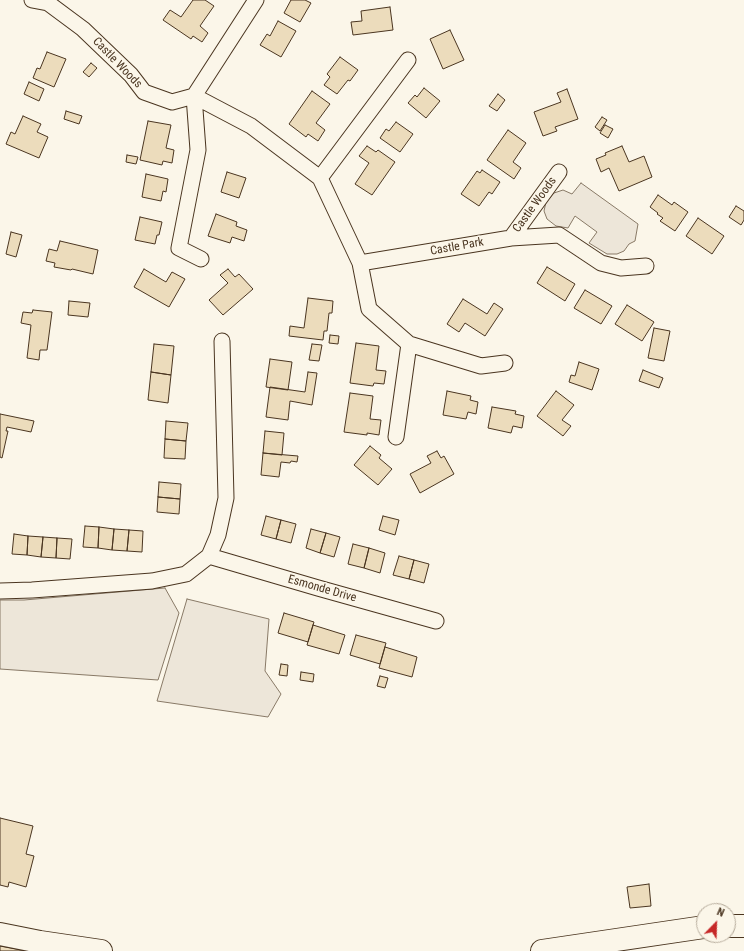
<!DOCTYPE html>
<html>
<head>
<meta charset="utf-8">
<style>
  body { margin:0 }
  #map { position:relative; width:744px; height:951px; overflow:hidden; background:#fbf6e9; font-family:"Roboto Condensed",sans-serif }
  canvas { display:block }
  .north { position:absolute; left:696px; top:903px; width:40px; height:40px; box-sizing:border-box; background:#fbf6e9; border:1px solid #b4a999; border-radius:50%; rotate:23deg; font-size:11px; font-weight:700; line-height:16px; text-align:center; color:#4a3520 }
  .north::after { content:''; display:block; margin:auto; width:14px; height:18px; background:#c62828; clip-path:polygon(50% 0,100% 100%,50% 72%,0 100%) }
</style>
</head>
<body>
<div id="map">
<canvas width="744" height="951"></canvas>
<div class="north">N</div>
</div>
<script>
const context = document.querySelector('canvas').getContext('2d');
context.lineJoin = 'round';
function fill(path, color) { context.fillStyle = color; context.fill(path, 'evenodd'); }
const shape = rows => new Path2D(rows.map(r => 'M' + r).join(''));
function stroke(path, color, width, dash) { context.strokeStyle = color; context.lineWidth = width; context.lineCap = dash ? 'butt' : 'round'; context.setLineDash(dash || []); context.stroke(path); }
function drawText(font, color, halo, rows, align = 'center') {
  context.font = font + ' "Roboto Condensed",sans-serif'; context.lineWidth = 3; context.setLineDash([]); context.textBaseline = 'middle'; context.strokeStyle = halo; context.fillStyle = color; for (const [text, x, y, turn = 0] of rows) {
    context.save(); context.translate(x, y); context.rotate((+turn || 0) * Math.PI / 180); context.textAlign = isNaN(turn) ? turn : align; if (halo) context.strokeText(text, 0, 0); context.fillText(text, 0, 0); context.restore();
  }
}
const green = shape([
  [581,183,638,224,635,241,629,244,624,251,617,254,607,254,589,243,597,232,575,216,568,228,556,226,547,219,544,211,546,202,554,193,563,190,572,194,581,183],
  [165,588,179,613,158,680,0,669,0,600,24,600,165,588],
  [187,599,269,619,265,671,281,694,268,717,157,701,187,599]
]);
const building = shape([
  [193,0,205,0,214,6,200,26,208,33,202,42,193,36,191,39,163,20,170,10,181,17,193,0],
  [291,0,305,0,311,3,300,22,284,13,291,0],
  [390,7,393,30,353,35,351,22,362,21,361,11,390,7],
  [278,21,296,31,281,57,260,45,267,34,270,36,278,21],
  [450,30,464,60,443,69,430,39,450,30],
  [47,52,66,59,54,87,33,78,37,68,40,69,47,52],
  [340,57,358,70,350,81,348,80,337,94,324,85,330,77,327,74,340,57],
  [91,63,97,68,89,77,83,72,91,63],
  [29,82,44,89,39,101,24,94,29,82],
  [424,88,440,101,426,118,408,103,415,95,417,97,424,88],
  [567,89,578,119,555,127,557,131,543,136,534,112,561,102,557,93,567,89],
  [312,91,330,104,316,123,325,130,318,141,308,134,306,137,289,124,312,91],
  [498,94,505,100,497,111,489,106,498,94],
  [66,111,82,116,79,124,64,119,66,111],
  [23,116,41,124,37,132,48,137,39,158,6,144,11,132,15,134,23,116],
  [602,117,607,120,600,131,595,127,602,117],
  [148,121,171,125,166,148,174,150,172,163,163,161,162,165,140,160,148,121],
  [396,122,413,134,400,152,380,138,386,129,389,131,396,122],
  [605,125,613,129,608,138,600,133,605,125],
  [508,130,526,143,513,162,521,168,514,179,487,160,508,130],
  [367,146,376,152,378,150,395,162,372,195,355,184,369,163,359,156,367,146],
  [622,146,629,162,644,156,652,177,619,191,609,168,601,172,596,159,606,155,605,153,622,146],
  [127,155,138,157,136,164,126,162,127,155],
  [482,170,500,182,492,194,489,192,479,206,461,194,477,171,480,173,482,170],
  [227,172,246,178,239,198,221,192,227,172],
  [146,174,168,179,166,192,163,191,161,201,142,197,146,174],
  [658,195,672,205,674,202,688,212,675,231,660,221,663,218,657,214,658,213,650,207,658,195],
  [736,206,744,211,744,220,741,225,729,217,736,206],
  [216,214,237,222,236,226,247,230,244,241,232,237,230,243,208,236,216,214],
  [140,217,162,222,159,235,157,235,155,244,135,240,140,217],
  [698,218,724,236,712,254,686,236,698,218],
  [11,232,22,235,16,257,6,254,11,232],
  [60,241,98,250,93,274,72,269,71,270,54,267,55,263,46,261,49,249,57,251,60,241],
  [547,267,575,284,565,301,537,283,547,267],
  [144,269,166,282,172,272,185,279,169,307,134,287,144,269],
  [228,269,235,277,239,274,253,289,223,315,209,300,228,283,220,275,228,269],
  [585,290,612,306,601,324,574,308,585,290],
  [308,298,333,301,332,313,329,313,327,331,324,331,323,340,289,336,290,326,304,328,308,298],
  [463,299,487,314,494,303,503,309,485,336,465,323,459,332,447,324,463,299],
  [69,301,90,303,88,317,68,315,69,301],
  [627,305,654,322,642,341,615,324,627,305],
  [33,310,52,312,47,350,40,350,39,360,27,358,31,325,21,323,23,312,32,313,33,310],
  [654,328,670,331,664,361,648,358,654,328],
  [330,335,339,336,338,344,329,343,330,335],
  [356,343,379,346,376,370,386,371,384,384,374,383,373,386,350,383,356,343],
  [154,344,174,346,171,375,151,372,154,344],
  [312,344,322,345,319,361,309,360,312,344],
  [270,359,292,362,288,390,266,387,270,359],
  [579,362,599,369,592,390,569,382,571,375,575,376,579,362],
  [643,370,663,378,659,388,639,381,643,370],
  [151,372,171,375,168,403,148,400,151,372],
  [308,372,317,373,312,405,290,401,288,420,266,417,270,387,305,392,308,372],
  [447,391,471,396,470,400,478,402,476,414,468,412,466,419,443,415,447,391],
  [556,391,574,405,562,420,571,426,563,436,537,416,556,391],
  [350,393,373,396,370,419,381,420,379,435,367,433,367,435,344,432,350,393],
  [492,407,516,411,515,414,524,416,522,428,513,426,511,433,488,428,492,407],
  [0,414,34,421,31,432,7,427,6,431,8,431,2,458,0,457,0,414],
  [166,421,188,423,186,441,165,439,166,421],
  [265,431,284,433,282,455,263,453,265,431],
  [165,439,186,441,185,459,164,458,165,439],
  [370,446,381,455,379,458,392,469,378,485,354,465,370,446],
  [437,451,441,458,444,456,454,474,420,493,410,474,431,463,427,456,437,451],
  [263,453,298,456,297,462,291,461,290,463,281,462,279,477,261,475,263,453],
  [159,482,181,484,180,499,158,497,159,482],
  [158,497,180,499,179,514,157,512,158,497],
  [266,516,281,520,276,539,261,535,266,516],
  [383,516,399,520,395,535,379,530,383,516],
  [281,520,296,524,291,543,276,539,281,520],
  [85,526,99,527,98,548,83,547,85,526],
  [99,527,114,529,112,550,98,548,99,527],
  [114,529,129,530,127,551,112,550,114,529],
  [311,529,326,533,320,553,306,548,311,529],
  [129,530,143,531,142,552,127,551,129,530],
  [326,533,340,537,334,557,320,553,326,533],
  [14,534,28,536,27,555,12,554,14,534],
  [28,536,43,537,41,557,27,555,28,536],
  [43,537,57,538,56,558,41,557,43,537],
  [57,538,72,539,70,559,56,558,57,538],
  [353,544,369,548,364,568,348,564,353,544],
  [369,548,385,553,380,573,364,568,369,548],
  [399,556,414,560,409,579,393,575,399,556],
  [414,560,429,564,424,583,409,579,414,560],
  [284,613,314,622,308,642,278,633,284,613],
  [313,625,345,635,339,654,307,645,313,625],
  [356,635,386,643,380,664,350,655,356,635],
  [385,647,417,657,412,677,379,668,385,647],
  [281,664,288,665,287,676,279,675,281,664],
  [301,672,314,674,313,682,300,680,301,672],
  [380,676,388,678,385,688,377,686,380,676],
  [0,818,33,826,26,854,34,856,26,887,9,882,8,887,0,885,0,818],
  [649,884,651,906,630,908,627,887,649,884],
  [0,946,26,951,0,951,0,946]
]);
const street = shape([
  [32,0,48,3,83,29,131,75,144,92,172,102,194,96,251,126,320,178,360,263,369,309,409,344,481,366,505,363],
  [320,178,408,60],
  [511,238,559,172],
  [201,259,179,248,198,150,194,96,256,0],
  [360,263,511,238,559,235,601,263,621,268,646,266],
  [396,437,409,344],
  [209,556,218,535,226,498,222,341],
  [0,591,32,590,152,581,186,574,209,556,318,588,436,621]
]);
const secondary = shape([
  [728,926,744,926],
  [0,934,40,942,101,951],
  [542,951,704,927]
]);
const streetNames = [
  ["Castle Woods",117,63,46],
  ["Castle Woods",535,205,-54],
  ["Castle Park",457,247,-10],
  ["Esmonde Drive",322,589,16]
];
fill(green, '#ede6d9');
stroke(green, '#887966', 1);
fill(building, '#ecdcbc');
stroke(building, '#4a3520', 1);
stroke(street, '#4a3520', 17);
stroke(secondary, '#4a3520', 24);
stroke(street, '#fbf6e9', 15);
stroke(secondary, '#fbf6e9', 22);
drawText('12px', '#4a3520', '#fbf6e9', streetNames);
</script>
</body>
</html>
